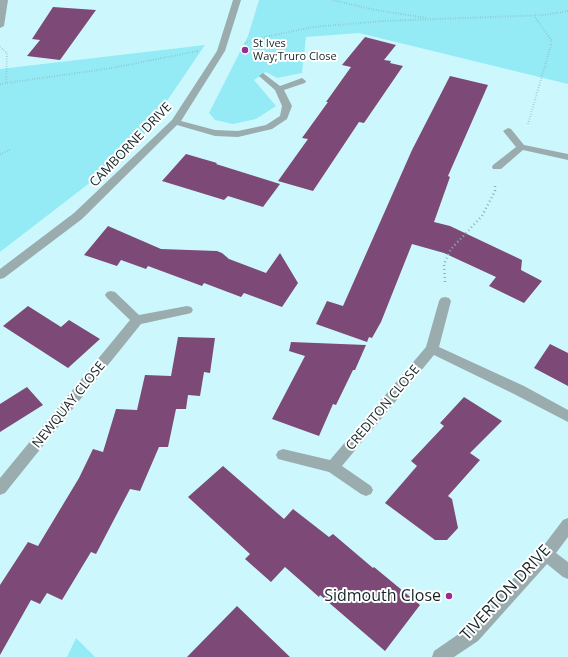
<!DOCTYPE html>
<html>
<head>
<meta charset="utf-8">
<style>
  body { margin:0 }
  canvas { display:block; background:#ccf8fd }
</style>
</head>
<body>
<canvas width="568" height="657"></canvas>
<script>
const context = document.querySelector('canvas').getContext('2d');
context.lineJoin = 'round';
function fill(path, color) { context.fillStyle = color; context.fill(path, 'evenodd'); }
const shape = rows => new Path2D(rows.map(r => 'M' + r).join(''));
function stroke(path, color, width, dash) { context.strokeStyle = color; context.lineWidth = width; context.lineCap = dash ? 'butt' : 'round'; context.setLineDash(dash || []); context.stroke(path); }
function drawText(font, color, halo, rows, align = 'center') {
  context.font = font + ' "Open Sans",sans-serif'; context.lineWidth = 4; context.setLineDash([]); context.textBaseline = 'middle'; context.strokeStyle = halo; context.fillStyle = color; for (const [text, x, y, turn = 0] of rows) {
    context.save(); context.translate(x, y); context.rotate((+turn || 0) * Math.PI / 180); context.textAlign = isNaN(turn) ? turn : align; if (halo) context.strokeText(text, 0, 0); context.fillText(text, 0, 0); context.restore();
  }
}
const green = shape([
  [259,0,568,0,568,84,359,33,306,37,302,73,277,78,266,72,254,80,276,106,256,119,233,124,215,120,209,113,248,36],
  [205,45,135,148,0,252,0,69],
  [76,638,95,657,67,657]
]);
const building = shape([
  [53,7,96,10,60,60,27,56,40,40,32,39],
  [365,37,396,45,384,60,391,61,390,63,403,66,364,123,359,122,313,191,278,181,308,139,302,138,328,102,326,102,351,67,342,65],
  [450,76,488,85,448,176,450,177,434,222,450,226,522,260,521,270,542,281,524,303,489,286,496,277,444,253,412,244,381,322,372,338,369,337,367,342,316,324,327,301,343,306,412,150],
  [186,154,217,163,216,164,280,184,263,207,228,196,224,200,162,181],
  [108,226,161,249,217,251,222,253,229,259,266,273,280,253,298,283,282,307,244,293,241,297,204,283,202,286,148,266,146,269,121,260,117,266,84,255],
  [28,306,61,327,69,320,100,339,68,368,3,326],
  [178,337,215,338,210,373,204,372,200,396,188,395,186,409,176,409,168,447,159,447,140,491,130,489,96,554,91,552,62,600,47,593,40,604,31,600,0,655,0,585,28,542,38,546,79,478,93,449,103,452,116,409,137,410,145,375,171,376],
  [291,342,366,345,355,370,353,370,336,405,333,404,319,436,272,419,305,356,289,351],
  [550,344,568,353,568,386,534,368],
  [27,387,43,405,0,432,0,404],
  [464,397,502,421,470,453,480,460,448,496,452,499,458,528,447,540,435,540,385,503,417,466,411,461,444,426,440,423],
  [223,466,284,519,293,509,329,537,333,534,373,568,374,567,420,605,385,651,320,595,319,597,285,567,271,582,245,559,250,554,188,497],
  [237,606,290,657,187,657]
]);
const pathFar1 = shape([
  [332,0,376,10,427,18],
  [245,43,265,37,313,27,384,21,544,15,568,11],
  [0,47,7,53,6,83],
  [0,84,112,68,198,51],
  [528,124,552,41,534,16],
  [0,154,10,150]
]);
const path = shape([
  [445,282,444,264,451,249,482,216,495,191,495,186]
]);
const street = shape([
  [0,0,8,0,4,26,0,28,0,0],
  [233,0,241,0,225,51,181,121,215,130,238,131,266,125,280,116,282,106,275,90,259,76,263,73,280,86,302,78,306,81,305,83,284,90,292,106,287,119,272,129,238,137,215,136,177,125,82,219,4,278,0,279,0,269,74,213,172,120,217,51,233,0],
  [508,128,511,129,524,145,568,154,568,160,523,150,501,169,493,169,492,167,493,165,516,147,503,131,508,128],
  [111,291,115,292,139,315,187,306,191,307,193,310,191,313,187,314,141,324,5,493,0,495,0,478,130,320,107,298,105,295,107,292,111,291],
  [445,297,449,298,451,301,439,347,524,386,568,410,568,422,514,394,434,355,342,466,371,486,373,490,371,494,366,496,361,494,329,472,278,459,276,455,278,451,283,449,330,460,426,347,439,301,441,298,445,297],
  [568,518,568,537,556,553,568,562,568,579,563,577,547,564,478,641,454,657,432,657,434,651,466,629,541,549,563,520,568,518]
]);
const markers = [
  [245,50,4,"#982d8f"],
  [449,596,4,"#982d8f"]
];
const farPoinames = [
  ["St Ives",253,44],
  ["Way;Truro Close",253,57]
];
const streetNames = [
  ["CAMBORNE DRIVE",131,145,-46],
  ["NEWQUAY CLOSE",69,405,-51],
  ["CREDITON CLOSE",383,408,-50]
];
const nearStreetnames = [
  ["TIVERTON DRIVE",506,593,-47]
];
const nearPoinames = [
  ["Sidmouth Close",441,596]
];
fill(green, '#94ebf6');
fill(building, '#7d4977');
stroke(pathFar1, '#8eb1b5', 2, [0.5, 2]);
stroke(path, '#8eb1b5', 2.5, [1, 3]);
fill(street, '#9aacae');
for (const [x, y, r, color] of markers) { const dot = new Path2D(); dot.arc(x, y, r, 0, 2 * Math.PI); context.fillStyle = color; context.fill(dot); stroke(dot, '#fff', 1.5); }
drawText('11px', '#152527', '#fff', farPoinames, 'left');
drawText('13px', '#152527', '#fff', streetNames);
drawText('16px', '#152527', '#fff', nearStreetnames);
drawText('16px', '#152527', '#fff', nearPoinames, 'right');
</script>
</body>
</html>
